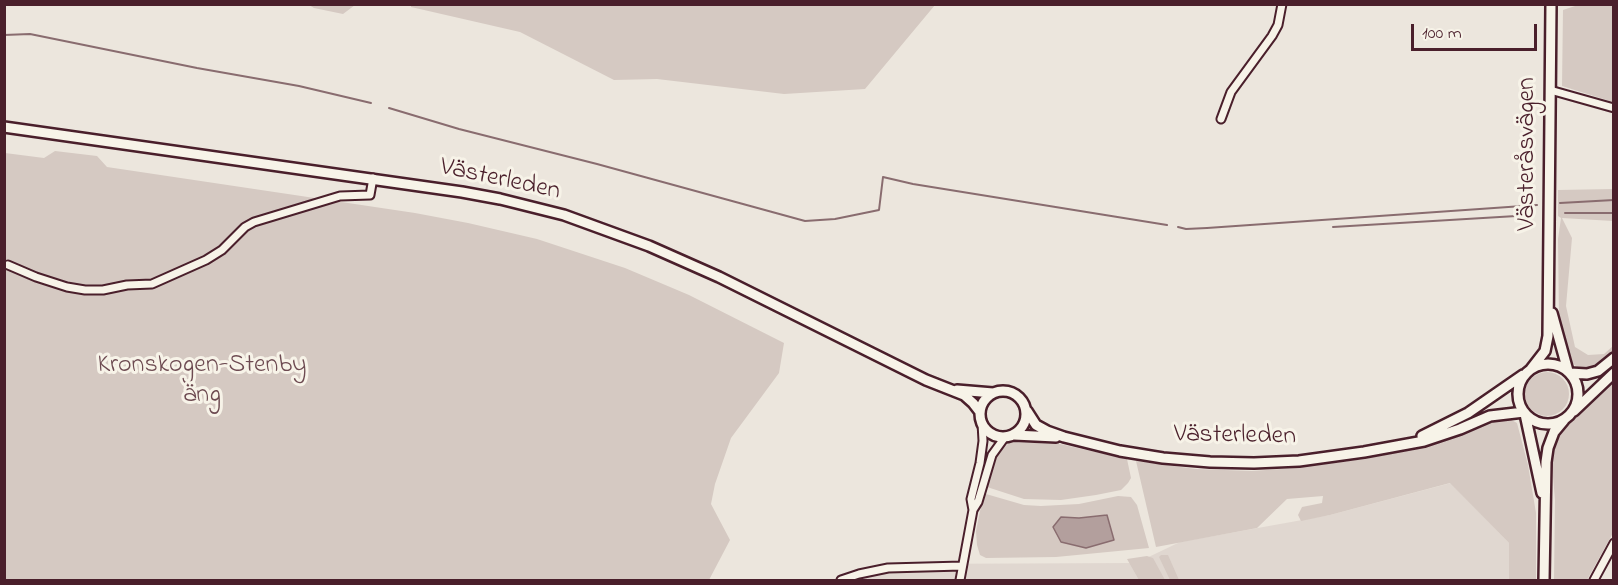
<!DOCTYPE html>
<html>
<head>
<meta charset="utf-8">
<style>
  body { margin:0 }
  #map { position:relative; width:1618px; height:585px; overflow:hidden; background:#ece6dd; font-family:"Indie Flower",sans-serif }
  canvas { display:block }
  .frame { position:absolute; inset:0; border:6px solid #4a1f2b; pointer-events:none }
  .scale { position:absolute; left:1411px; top:24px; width:126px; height:27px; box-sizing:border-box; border:3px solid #4a1f2b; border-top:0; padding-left:8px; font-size:18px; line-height:21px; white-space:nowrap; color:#4a1f2b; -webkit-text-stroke:4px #f7f3e8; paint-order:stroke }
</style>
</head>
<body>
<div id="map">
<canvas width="1618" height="585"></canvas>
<div class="frame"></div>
<div class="scale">100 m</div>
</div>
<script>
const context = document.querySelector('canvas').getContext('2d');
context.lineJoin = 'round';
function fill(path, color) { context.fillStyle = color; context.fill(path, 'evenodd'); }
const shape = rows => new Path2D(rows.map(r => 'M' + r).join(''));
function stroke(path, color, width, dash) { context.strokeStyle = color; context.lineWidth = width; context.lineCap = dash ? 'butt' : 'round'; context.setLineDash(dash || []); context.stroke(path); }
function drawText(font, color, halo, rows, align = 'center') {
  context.font = font + ' "Indie Flower",sans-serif'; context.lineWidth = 6; context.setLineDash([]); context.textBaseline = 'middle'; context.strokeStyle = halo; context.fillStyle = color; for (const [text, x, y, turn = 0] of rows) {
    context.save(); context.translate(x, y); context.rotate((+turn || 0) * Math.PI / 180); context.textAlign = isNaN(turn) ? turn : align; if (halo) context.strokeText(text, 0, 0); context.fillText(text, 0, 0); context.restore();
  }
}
const built = shape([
  [1451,483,1509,543,1509,580,837,580,846,576,895,564,1136,563,1180,542,1330,515]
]);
const green = shape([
  [309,5,355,5,343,14,314,8],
  [411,5,411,4,935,5,865,89,784,94,657,79,614,80,520,32,411,7],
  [1578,5,1613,5,1613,102,1562,86,1563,10],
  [55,151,97,156,107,167,415,213,468,223,537,239,625,268,689,295,784,343,779,373,731,438,715,484,711,504,730,540,709,580,5,580,5,153,44,158],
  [1613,189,1613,221,1562,218,1572,238,1566,306,1575,347,1588,355,1604,354,1613,346,1613,354,1608,358,1593,368,1580,369,1572,363,1559,319,1558,239,1561,218,1558,216,1558,190],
  '1525 394a22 22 0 1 1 44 0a22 22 0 1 1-44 0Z',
  [1613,382,1613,533,1587,580,1554,580,1555,500,1552,465,1553,451,1557,437,1566,427],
  [1506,417,1517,423,1528,465,1536,513,1536,580,1509,580,1509,543,1450,483,1330,515,1301,521,1298,515,1302,507,1322,503,1323,496,1287,499,1257,528,1156,547,1136,461,1196,469,1252,471,1295,468,1364,459,1410,450,1445,440],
  [1010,442,1060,444,1127,459,1131,478,1128,483,1121,490,1096,495,1061,500,1024,499,987,487,997,454],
  [986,494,1024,505,1041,506,1079,504,1118,496,1131,497,1137,505,1149,548,1056,557,986,558,980,555,977,545,976,531,980,511,984,495],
  [1107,515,1114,539,1061,517,1079,518],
  [1161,555,1168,555,1179,580,1170,580,1159,557],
  [1147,556,1153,558,1165,580,1139,580,1127,559]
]);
const water = shape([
  [1107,515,1114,540,1086,548,1061,542,1053,527,1061,517,1079,518,1107,515]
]);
const stream = shape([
  [4,35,30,34,197,68,299,86,371,103],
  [389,108,459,129,597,164,805,221,835,219,879,210,883,177,913,184,1167,225],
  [1560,203,1614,200],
  [1565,213,1614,213],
  [1178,227,1186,229,1207,228,1537,205],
  [1333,227,1533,215]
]);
const street = shape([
  [1550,90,1614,108],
  [1221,119,1231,92,1272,36,1278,25,1282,4],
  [8,265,36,277,67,287,85,290,103,290,127,285,152,284,206,260,222,250,245,227,254,222,340,196,370,195,373,178],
  [973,510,978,502,992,455,1005,437],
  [841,580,859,574,888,568,962,566],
  [960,580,973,510,971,499,980,463,983,441,982,423],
  [1594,580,1614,543]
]);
const secondary = shape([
  [4,127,462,192,500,199,564,215,649,246,719,277,926,380,964,395,973,403,980,412],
  [1552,313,1568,371],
  '1518 394a30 30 0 1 1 60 0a30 30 0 1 1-60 0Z',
  [1531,369,1545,351,1548,336,1551,4],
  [1570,373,1587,374,1598,371,1614,358],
  [957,390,993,393],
  '980 414a23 23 0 1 1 46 0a23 23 0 1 1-46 0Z',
  [1027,411,1036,425,1047,431,1064,437,1120,451,1163,458,1210,462,1254,463,1299,461,1364,452,1424,441,1460,429,1490,416,1524,412],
  [1574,411,1614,373],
  [1525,414,1542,493],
  [1014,435,1056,437],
  [1422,436,1468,413,1523,375],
  [1544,580,1546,462,1548,448,1554,432,1564,420]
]);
const streetNames = [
  ["Västeråsvägen",1529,154,-90],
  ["Västerleden",500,181,12],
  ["Västerleden",1235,437,1]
];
const parkNames = [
  ["Kronskogen-Stenby",202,367],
  ["äng",202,397]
];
fill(built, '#e0d7d0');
fill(green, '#d5c9c2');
fill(water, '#b39f9d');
stroke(water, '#896c6f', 1.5);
stroke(stream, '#896c6f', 2);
stroke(street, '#4a1f2b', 11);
stroke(secondary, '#4a1f2b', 14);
stroke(street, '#f7f3e8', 7);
stroke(secondary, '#f7f3e8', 9);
drawText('26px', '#4a1f2b', '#f7f3e8', streetNames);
drawText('26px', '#6d4a51', '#f7f3e8', parkNames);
</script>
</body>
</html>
